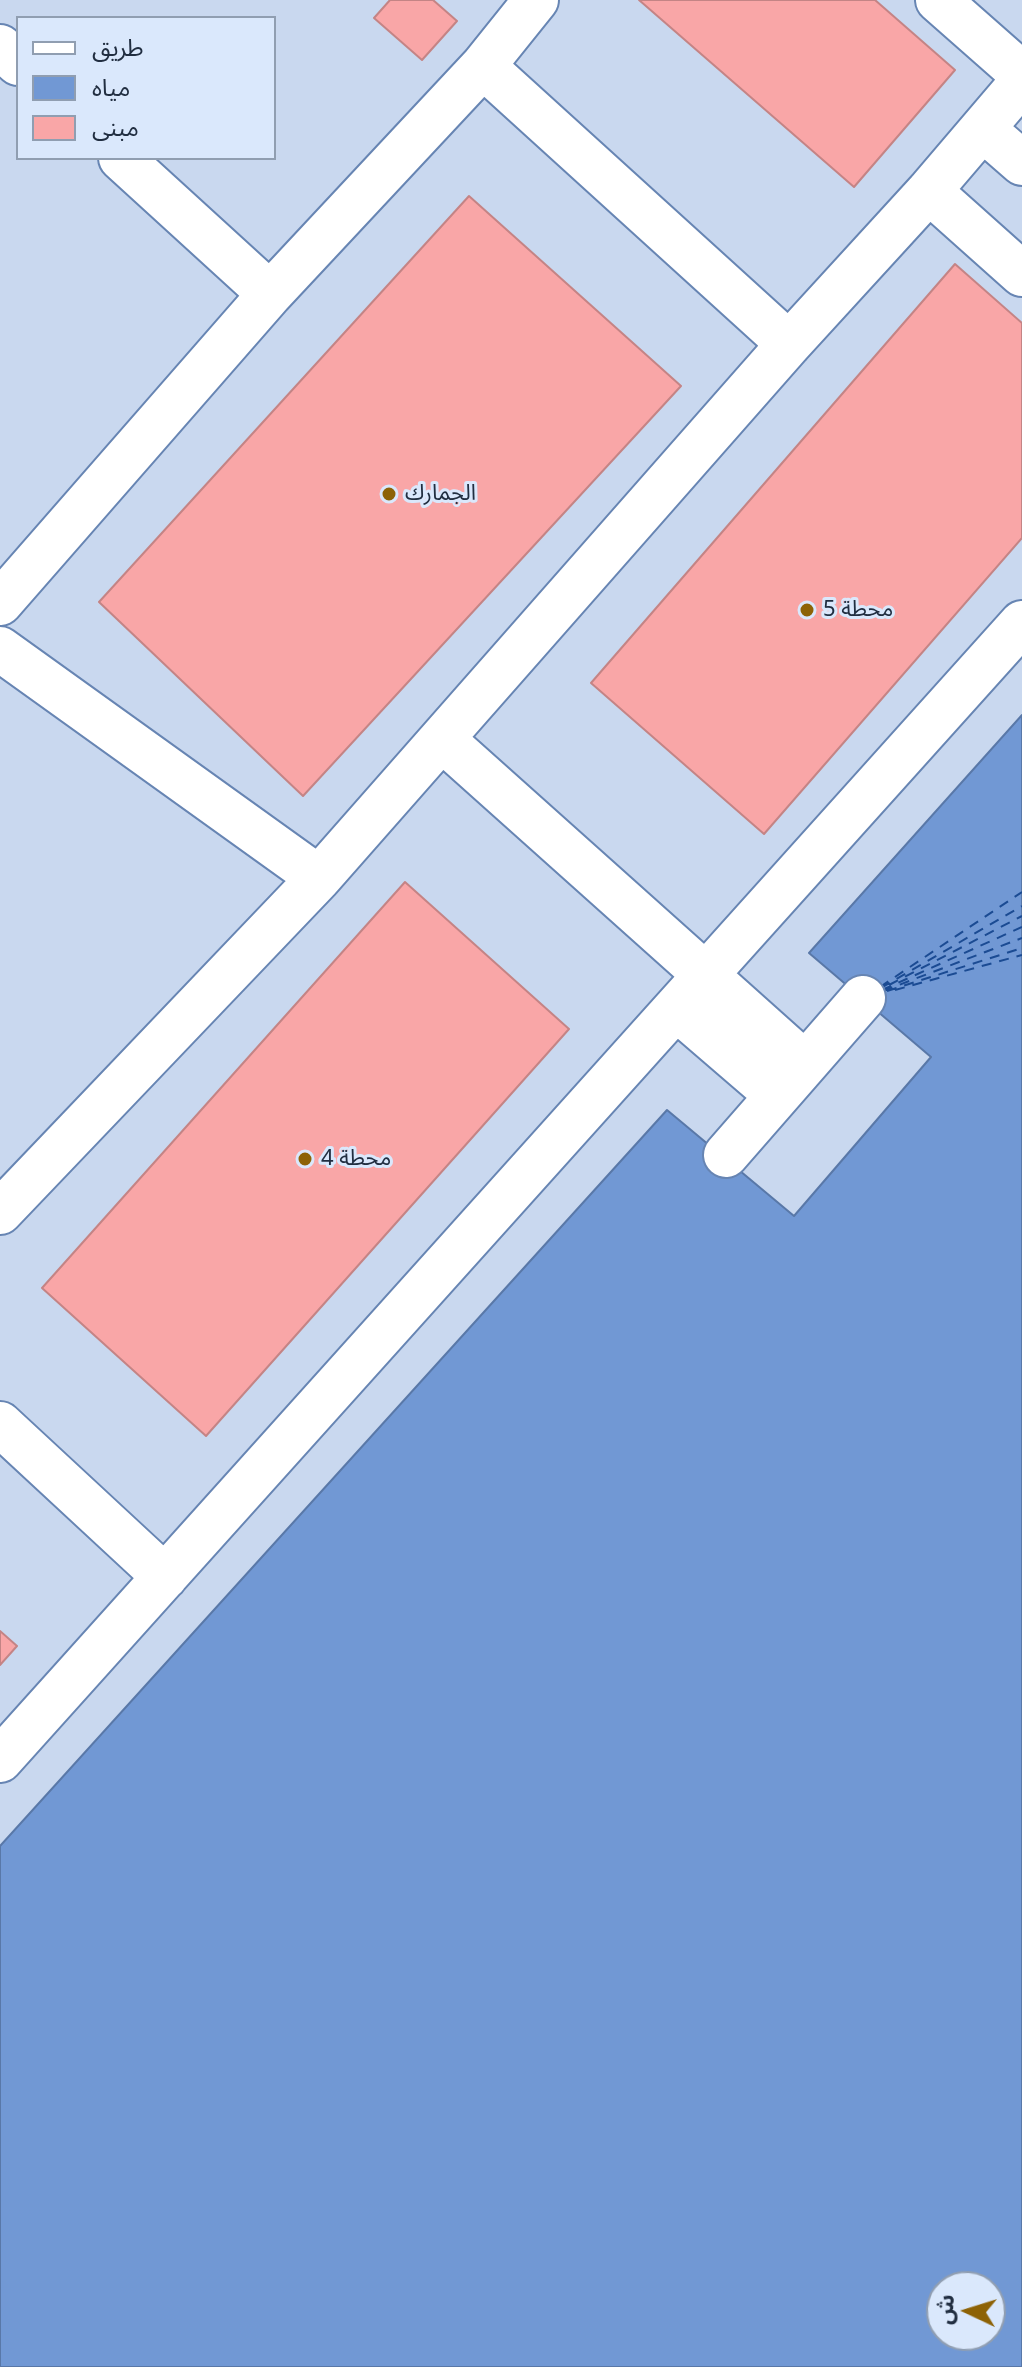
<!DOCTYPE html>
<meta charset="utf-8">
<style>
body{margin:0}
#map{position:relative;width:1022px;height:2367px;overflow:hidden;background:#dae8fc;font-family:"Noto Sans","Noto Sans Arabic",sans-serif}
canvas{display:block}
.legend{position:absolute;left:16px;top:16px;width:260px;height:144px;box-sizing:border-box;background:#dae8fc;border:2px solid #909eb1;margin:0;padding:10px 14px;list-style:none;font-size:24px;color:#212e41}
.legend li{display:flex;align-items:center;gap:16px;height:40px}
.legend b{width:40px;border:2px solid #909eb1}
.north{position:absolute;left:926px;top:2271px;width:80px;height:80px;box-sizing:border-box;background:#dae8fc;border:2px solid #909eb1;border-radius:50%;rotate:274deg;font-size:22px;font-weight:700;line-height:32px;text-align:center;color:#212e41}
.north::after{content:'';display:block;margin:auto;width:28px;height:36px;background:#8d6206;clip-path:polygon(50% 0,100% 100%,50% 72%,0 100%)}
</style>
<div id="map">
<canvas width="1022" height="2367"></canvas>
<ul class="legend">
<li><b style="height:10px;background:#fff"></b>طريق</li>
<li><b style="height:22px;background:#7198d4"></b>مياه</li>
<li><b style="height:22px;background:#f9a6a7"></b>مبنى</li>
</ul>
<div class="north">ش</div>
</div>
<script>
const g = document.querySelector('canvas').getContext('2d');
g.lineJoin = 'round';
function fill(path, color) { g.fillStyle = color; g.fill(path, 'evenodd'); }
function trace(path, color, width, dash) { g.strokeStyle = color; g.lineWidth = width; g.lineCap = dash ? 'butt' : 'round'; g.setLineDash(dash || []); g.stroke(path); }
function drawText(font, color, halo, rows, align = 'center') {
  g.font = font + ' "Noto Sans","Noto Sans Arabic",sans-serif'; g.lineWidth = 6; g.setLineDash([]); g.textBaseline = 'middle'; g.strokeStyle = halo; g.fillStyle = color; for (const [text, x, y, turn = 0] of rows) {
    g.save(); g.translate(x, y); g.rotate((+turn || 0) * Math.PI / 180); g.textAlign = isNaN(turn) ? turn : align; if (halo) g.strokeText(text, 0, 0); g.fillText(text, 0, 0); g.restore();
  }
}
const built = new Path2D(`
 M0,0H1022V715L809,953L932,1057L794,1216L667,1111L0,1846ZM18,18H274V158H18Z`);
const water = new Path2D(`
 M1022,715V2367H0V1846L667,1110L794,1216L931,1057L809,953ZM942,2287H990V2335H942Z`);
const ferry = new Path2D(`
 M889,985L1022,916
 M880,987L1022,892
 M881,988L1022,906
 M882,990L1022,927
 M895,990L1022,955
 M883,991L1022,938
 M887,991L1022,948`);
const building = new Path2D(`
 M390,0H433L457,21L422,60L374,18Z
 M639,0H875L955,70L854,187Z
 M469,196L681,386L303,796L99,602Z
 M955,264L1022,323V538L764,834L591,683Z
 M405,882L569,1029L206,1436L42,1288Z
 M0,1631L17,1646L0,1665Z`);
const minor = new Path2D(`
 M938,0L1022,74
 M0,47L18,63
 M483,66L789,344
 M983,129L1022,163
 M121,158L270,294
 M929,191L1022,274
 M0,603L270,294L483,66L536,0
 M0,649L319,878
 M443,740L804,1063
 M676,1008L777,1095
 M726,1155L863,998
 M0,1212L319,878L789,344L929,191L1022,82
 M0,1424L165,1577
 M0,1760L1022,623`);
const markers = [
 [389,494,8,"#8d6206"],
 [807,610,8,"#8d6206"],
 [305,1159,8,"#8d6206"]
];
const poiNames = [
 ["الجمارك",405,494],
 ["محطة 5",823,610],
 ["محطة 4",321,1159]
];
fill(built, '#c9d8ef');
fill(water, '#7198d4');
trace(water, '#5978a8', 2);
trace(ferry, '#1b4b93', 2, [10, 8]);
fill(building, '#f9a6a7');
trace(building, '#c48485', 2);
trace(minor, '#6785b3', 48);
trace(minor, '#fff', 44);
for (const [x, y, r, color] of markers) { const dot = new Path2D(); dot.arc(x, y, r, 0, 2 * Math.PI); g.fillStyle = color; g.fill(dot); trace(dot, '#dae8fc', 3); }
drawText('22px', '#212e41', '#dae8fc', poiNames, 'left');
</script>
